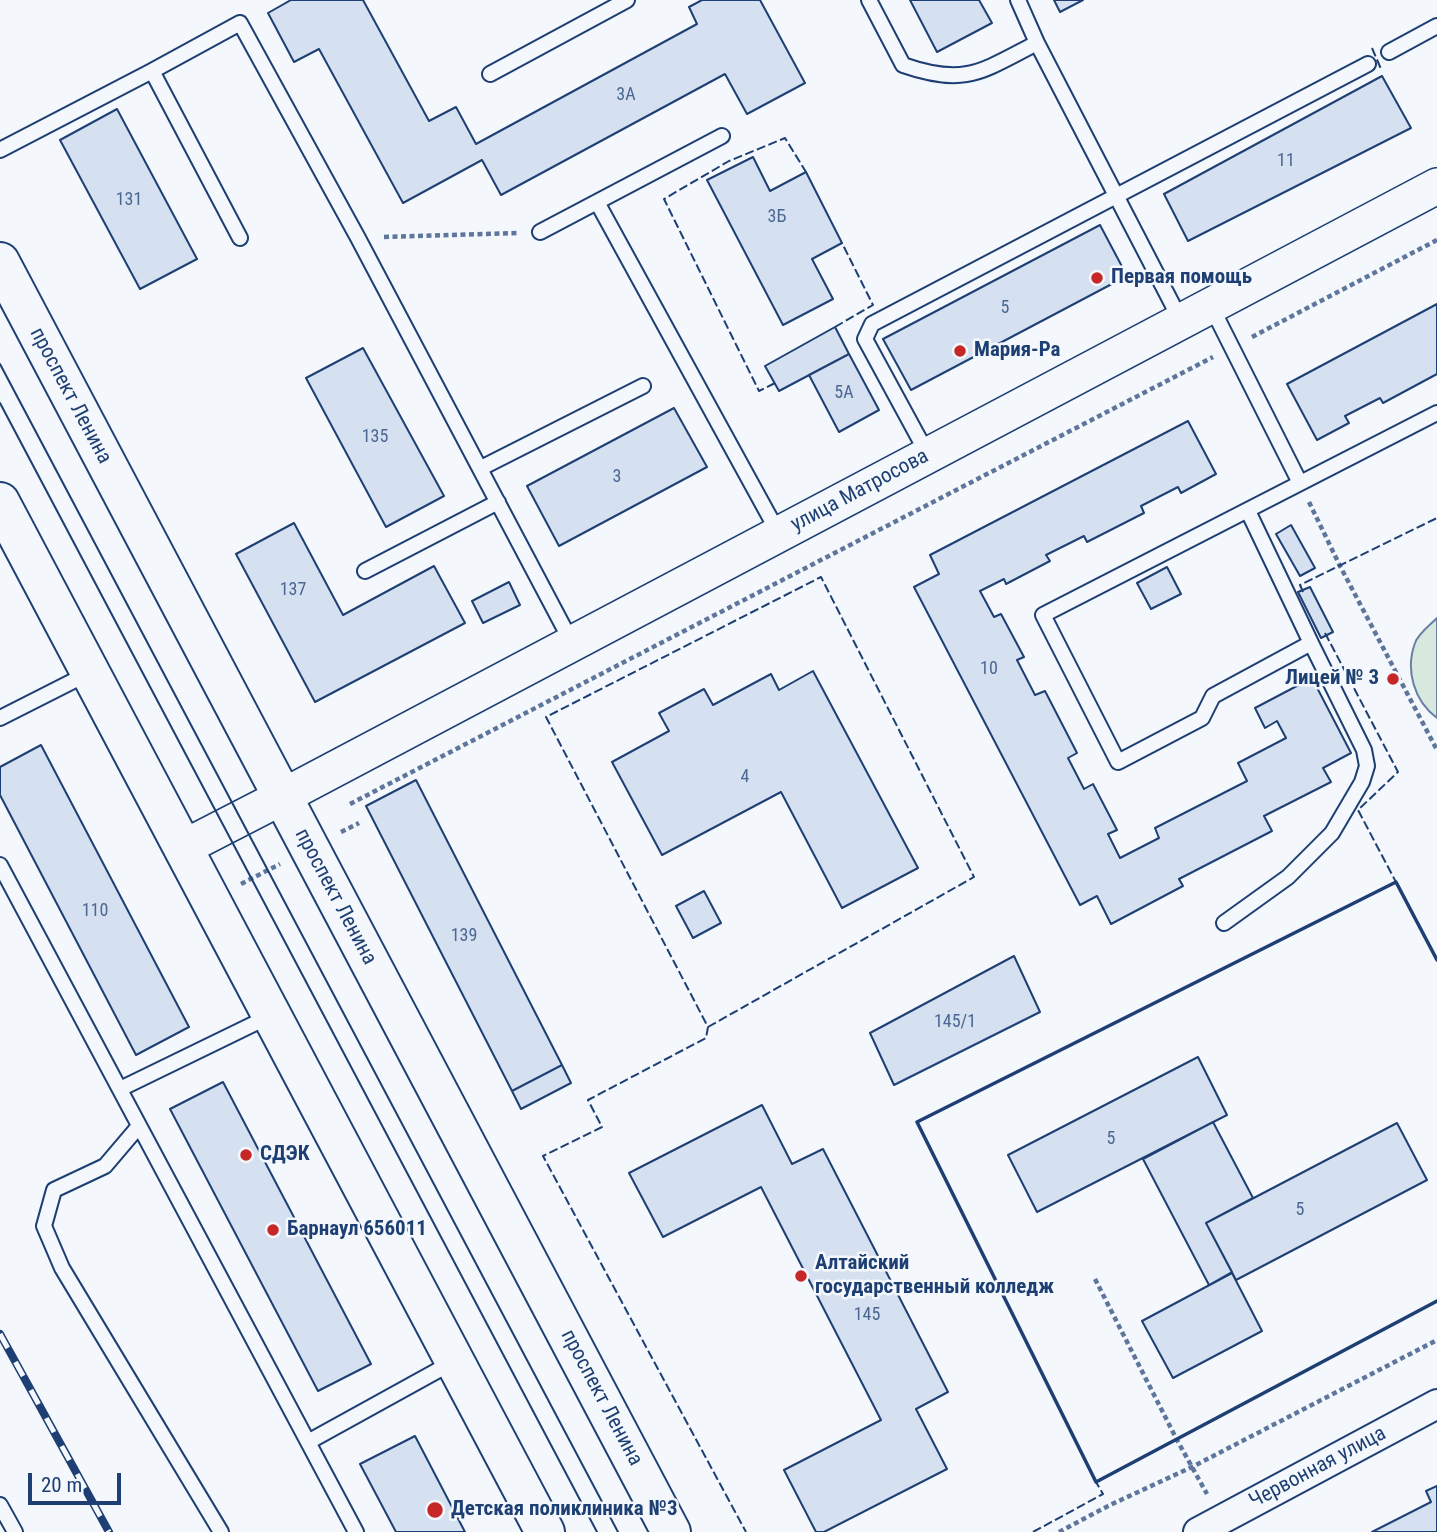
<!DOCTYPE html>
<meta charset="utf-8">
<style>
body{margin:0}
#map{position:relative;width:1437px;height:1532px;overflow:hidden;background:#f4f7fb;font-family:"Roboto Condensed",sans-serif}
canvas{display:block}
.scale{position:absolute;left:28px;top:1473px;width:93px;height:32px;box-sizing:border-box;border:4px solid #1d3f73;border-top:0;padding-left:9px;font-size:21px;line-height:24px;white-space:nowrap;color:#1d3f73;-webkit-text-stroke:5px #f4f7fb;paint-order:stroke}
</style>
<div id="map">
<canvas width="1437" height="1532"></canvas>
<div class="scale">20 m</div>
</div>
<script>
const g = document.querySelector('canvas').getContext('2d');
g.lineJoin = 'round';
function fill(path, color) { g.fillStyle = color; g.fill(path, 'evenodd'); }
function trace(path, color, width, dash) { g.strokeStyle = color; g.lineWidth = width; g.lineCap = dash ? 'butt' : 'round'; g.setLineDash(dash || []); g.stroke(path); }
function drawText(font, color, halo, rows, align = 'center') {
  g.font = font + ' "Roboto Condensed",sans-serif'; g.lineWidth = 5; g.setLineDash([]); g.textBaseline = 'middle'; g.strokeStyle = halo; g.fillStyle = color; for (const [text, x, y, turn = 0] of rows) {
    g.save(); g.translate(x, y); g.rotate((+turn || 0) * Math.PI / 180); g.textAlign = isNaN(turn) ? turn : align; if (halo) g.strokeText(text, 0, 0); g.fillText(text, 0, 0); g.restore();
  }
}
const green = new Path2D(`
 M1437,618V718C1414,701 1405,670 1415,643C1418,634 1430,625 1437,618Z`);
const building = new Path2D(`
 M291,0H363L429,121L456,107L476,144L697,24L689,7L702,0H760L805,83L747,114L725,74L501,195L482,160L403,203L319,49L294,62L268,13Z
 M910,0H979L992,23L937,52Z
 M1054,0H1083L1060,12Z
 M1382,76L1411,128L1188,241L1164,194Z
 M117,109L197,259L140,289L60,140Z
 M753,157L770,191L806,172L842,243L812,259L833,299L783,325L707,180Z
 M1100,225L1127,276L911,390L883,339Z
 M1437,304V374L1383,403L1380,398L1345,416L1349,423L1317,440L1287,384Z
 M835,327L849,354L779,391L765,366Z
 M363,348L444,496L386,527L306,378Z
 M849,354L879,410L839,432L809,375Z
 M674,408L707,467L559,546L527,486Z
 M1188,421L1216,474L1181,493L1178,487L1141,506L1144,513L1087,542L1084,536L1046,555L1050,561L1006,584L1004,579L980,591L994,617L1001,614L1024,657L1017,660L1035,695L1045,691L1077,753L1068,758L1084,789L1093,784L1117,830L1108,834L1120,858L1159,838L1155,828L1247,781L1238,763L1286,738L1277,721L1265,728L1255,708L1312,678L1351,753L1323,768L1331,782L1264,816L1272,831L1179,879L1183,886L1111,924L1097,896L1080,905L914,587L939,574L930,555Z
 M294,523L343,615L434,566L465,623L315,702L236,554Z
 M1291,525L1315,568L1300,576L1276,534Z
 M1167,567L1181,594L1151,609L1137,583Z
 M509,582L520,605L483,623L472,601Z
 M1310,587L1333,632L1321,638L1298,592Z
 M813,671L918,868L842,908L781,792L662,855L612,762L669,731L659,713L704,689L713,705L771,674L779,690Z
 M41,745L189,1027L136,1055L0,795V767Z
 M416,780L562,1065L512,1091L366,806Z
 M704,891L721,923L693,938L676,906Z
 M1014,956L1040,1012L894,1085L870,1033Z
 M1198,1057L1227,1115L1037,1212L1008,1155Z
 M562,1065L571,1083L521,1109L512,1091Z
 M223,1082L371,1364L318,1391L170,1109Z
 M762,1105L792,1164L823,1149L948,1392L916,1409L947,1469L824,1532H816L784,1470L881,1420L761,1187L663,1237L629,1173Z
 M1213,1122L1253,1198L1206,1223L1232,1272L1209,1285L1143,1159Z
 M1397,1123L1427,1180L1236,1280L1206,1223Z
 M1232,1273L1262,1331L1173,1378L1142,1321Z
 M415,1436L465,1532H396L360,1464Z
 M1437,1486V1532H1372L1431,1502L1426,1491Z`);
const path = new Path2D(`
 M384,237L518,233
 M1252,337L1437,240
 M1309,502L1340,566L1437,750
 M350,804L1213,357
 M341,832L359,823
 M241,884L280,864
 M1095,1279L1177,1440L1207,1494
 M1059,1532L1110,1505L1192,1467L1437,1340`);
const service = new Path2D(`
 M869,0L903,65C966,87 982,71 1037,43
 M1018,0L1037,43L1181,321
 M1389,52L1437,26
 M152,71L240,23L358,238L572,643
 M490,74L627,0
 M0,150L152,71L240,238
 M597,202L779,534
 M540,232L722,136
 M1211,306L1300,483
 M928,455L865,339L872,324L1368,64
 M481,468L643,386
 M1248,511L1311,643
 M365,571L498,502
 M0,718L89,673
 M0,865L356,1532
 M1224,923L1288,877L1332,833L1362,782L1367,766L1364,750L1311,643L1213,696L1202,718L1118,762L1043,615L1437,413
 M120,1089L270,1016
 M139,1126L105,1166L54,1190L44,1226L62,1268L221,1532
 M308,1442L453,1362
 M0,1505L15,1532`);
const minor = new Path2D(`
 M1198,1532L1437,1404`);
const tertiary = new Path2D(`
 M183,848L282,797L1437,186`);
const primary = new Path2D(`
 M0,262L671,1532
 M0,502L545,1532`);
const tram = new Path2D(`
 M0,364L618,1532
 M0,403L597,1532`);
const rail = new Path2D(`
 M0,1334L109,1532`);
const fence = new Path2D(`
 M1372,48L1381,69
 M835,327L873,305L842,243
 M775,383L759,391L664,199L729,161L785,138L806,172
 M1303,592L1300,585L1437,518
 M1325,633L1398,772L1358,810L1437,960
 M708,1027L974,877L821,577L546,717L708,1027L706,1038L588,1100L602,1127L543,1156L746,1532
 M1033,1532L1103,1494L1096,1482`);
const wall = new Path2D(`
 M1437,960L1396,882L917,1122L1096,1482L1437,1301`);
const markers = [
 [1097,278,7,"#c62828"],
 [960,351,7,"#c62828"],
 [1393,679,7,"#c62828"],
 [246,1155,7,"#c62828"],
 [273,1230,7,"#c62828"],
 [801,1276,7,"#c62828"],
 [435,1510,9,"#c62828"]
];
const numberNames = [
 ["3А",626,95],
 ["11",1286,161],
 ["131",129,200],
 ["3Б",777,217],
 ["5",1005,308],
 ["5А",844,393],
 ["135",375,437],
 ["3",617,477],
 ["137",293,590],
 ["10",989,669],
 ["4",745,777],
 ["110",95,911],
 ["139",464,936],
 ["145/1",955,1022],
 ["5",1111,1139],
 ["5",1300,1210],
 ["145",867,1315]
];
const poiNames = [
 ["Первая помощь",1111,278],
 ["Мария-Ра",974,351],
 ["Лицей № 3",1379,679,"right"],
 ["СДЭК",260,1155],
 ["Барнаул 656011",287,1230],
 ["Алтайский",815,1264],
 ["государственный колледж",815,1288],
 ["Детская поликлиника №3",451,1510]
];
const streetNames = [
 ["проспект Ленина",70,396,62],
 ["улица Матросова",860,491,-28],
 ["проспект Ленина",335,897,62],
 ["проспект Ленина",601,1398,62],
 ["Червонная улица",1318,1468,-28]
];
fill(green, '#d7e8df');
trace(green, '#687fa3', 2);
fill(building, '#d5e0f0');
trace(building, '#1d3f73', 2);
trace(service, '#1d3f73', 18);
trace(minor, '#1d3f73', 32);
trace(tertiary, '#1d3f73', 38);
trace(primary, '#1d3f73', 42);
trace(path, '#5e769c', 4.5, [5, 3.5]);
trace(service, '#f4f7fb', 14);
trace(minor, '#f4f7fb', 28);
trace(tertiary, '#f4f7fb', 35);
trace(primary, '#f4f7fb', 38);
trace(tram, '#1d3f73', 2);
trace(rail, '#1d3f73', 8);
trace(rail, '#f4f7fb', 5, [16]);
trace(fence, '#1d3f73', 2, [9, 3.5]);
trace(wall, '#1d3f73', 3.5);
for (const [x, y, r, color] of markers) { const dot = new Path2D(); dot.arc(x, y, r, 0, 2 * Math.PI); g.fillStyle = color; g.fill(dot); trace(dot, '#f4f7fb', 2.5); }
drawText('18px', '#4b6792', null, numberNames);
drawText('bold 21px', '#1d3f73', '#f4f7fb', poiNames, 'left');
drawText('21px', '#1d3f73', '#f4f7fb', streetNames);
</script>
